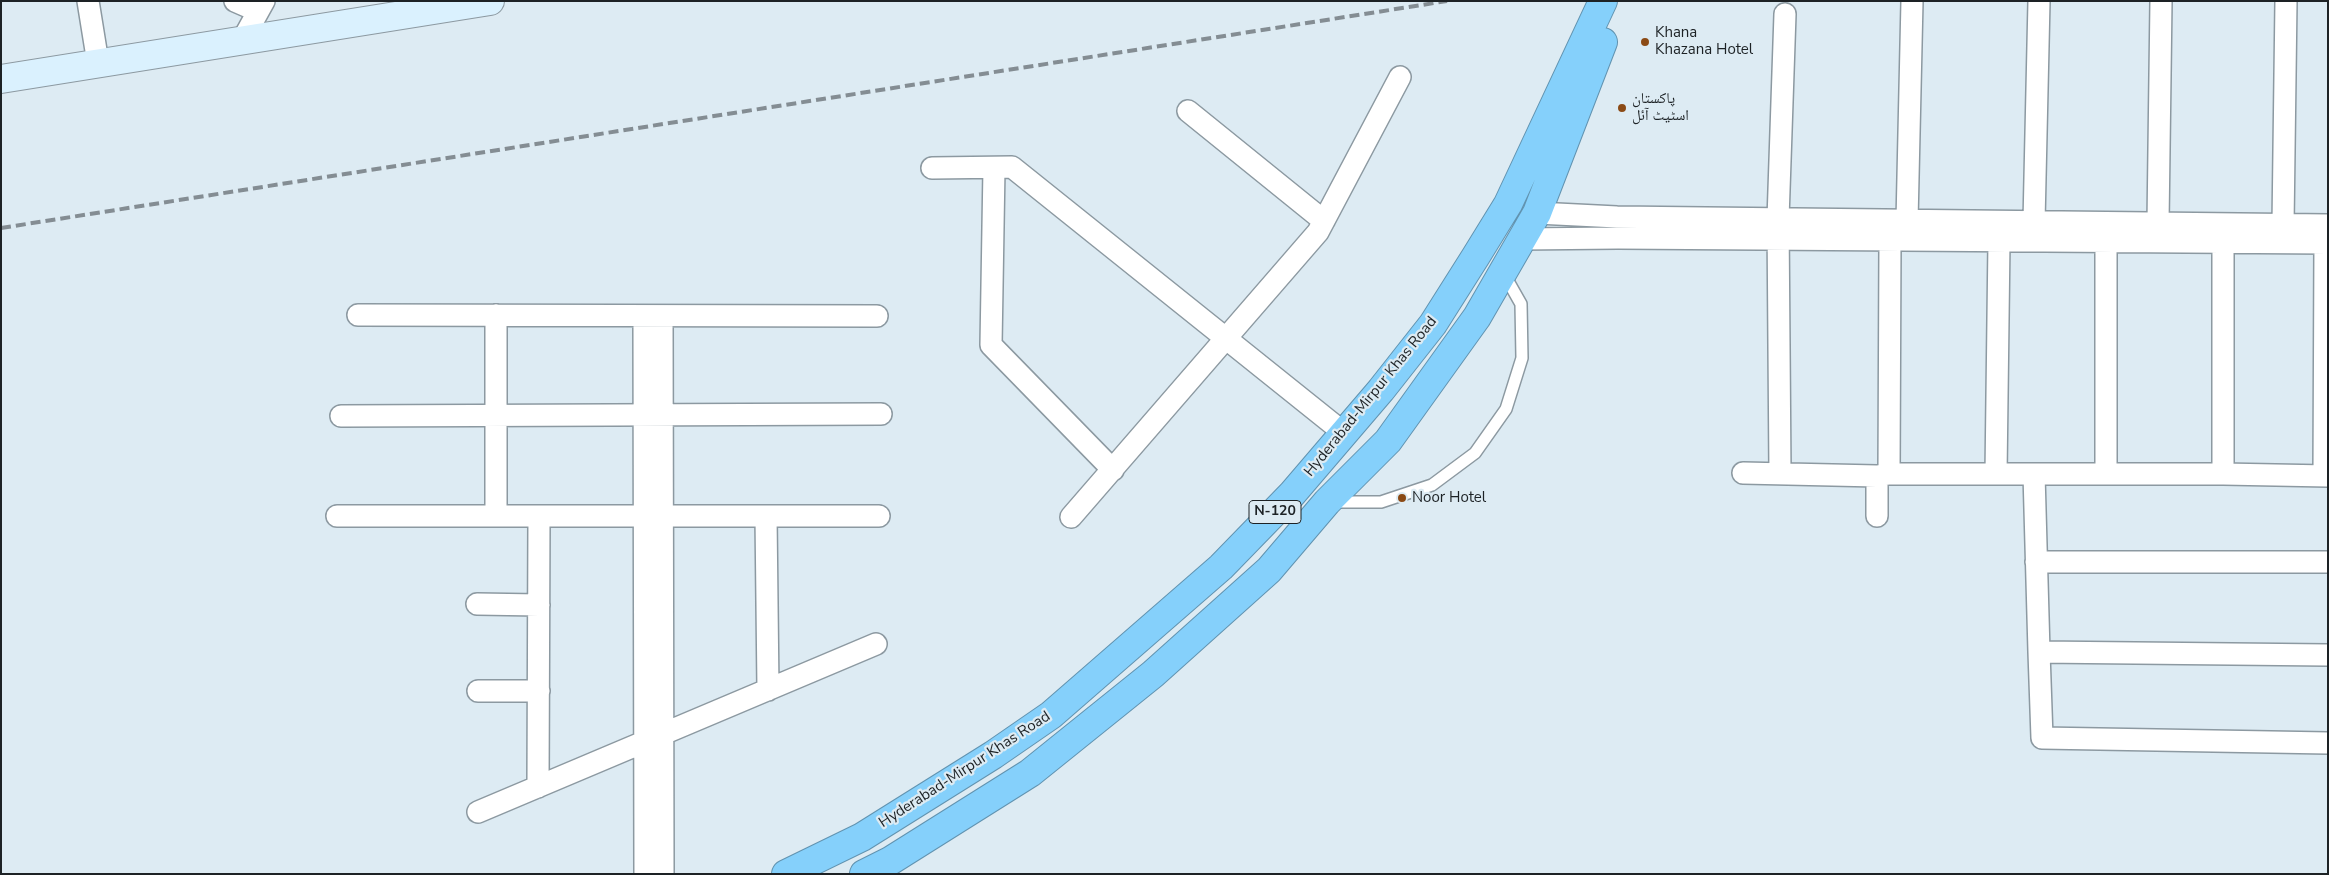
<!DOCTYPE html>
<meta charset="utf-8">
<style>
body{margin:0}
#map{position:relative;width:2329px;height:875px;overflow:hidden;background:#ddebf3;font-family:"Nunito Sans",sans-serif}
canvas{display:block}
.frame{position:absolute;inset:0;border:2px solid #1d2225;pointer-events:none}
</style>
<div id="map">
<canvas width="2329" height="875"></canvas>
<div class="frame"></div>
</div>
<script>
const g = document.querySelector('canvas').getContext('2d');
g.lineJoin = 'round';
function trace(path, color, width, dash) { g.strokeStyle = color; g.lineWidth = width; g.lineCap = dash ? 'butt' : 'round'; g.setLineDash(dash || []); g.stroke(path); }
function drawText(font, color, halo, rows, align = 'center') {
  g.font = font + ' "Nunito Sans","Noto Naskh Arabic",sans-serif'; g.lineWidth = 4.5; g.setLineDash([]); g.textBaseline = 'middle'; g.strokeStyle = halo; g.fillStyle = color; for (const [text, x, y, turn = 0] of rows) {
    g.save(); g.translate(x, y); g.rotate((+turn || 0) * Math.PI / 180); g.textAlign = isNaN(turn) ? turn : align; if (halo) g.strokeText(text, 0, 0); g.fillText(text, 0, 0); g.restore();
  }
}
const lane = new Path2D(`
 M1332,502H1381L1432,485L1475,453L1506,409L1522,358L1521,304L1504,274`);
const street = new Path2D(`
 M88,1L98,63
 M235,1L258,11
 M243,39L264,1
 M1188,111L1324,221
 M932,168L1012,167L1344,433
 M994,168L991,345L1113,470
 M1537,213L1617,217L2328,225
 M2034,222L2039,1
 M2158,223L2161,1
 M2283,225L2286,1
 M2223,229V474
 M1521,239L1618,238L2328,243
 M2106,242V474
 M358,315L877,316
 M496,315V516
 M644,316L645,874
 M662,316L663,874
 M341,416L881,414
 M1743,473L1877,476
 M1780,474L1778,219L1785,14
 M1889,474H2223L2328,476
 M1996,474L1999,241
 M2034,474L2039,652
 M2324,476L2325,243
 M337,516H879
 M766,516L768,690
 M1877,516V476L1889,474L1890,240L1907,221L1912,1
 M1071,517L1318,232L1400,77
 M2036,562H2328
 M477,604L539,605
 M2328,655L2039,652L2042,738L2328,743
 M478,691H539
 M538,787L539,516
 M478,812L876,644`);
const secondary = new Path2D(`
 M1,79L490,1`);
const highway = new Path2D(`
 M786,874L862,837L993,755L1051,715L1221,567L1292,494L1381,390L1433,324L1476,256L1508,204L1603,1
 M864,874L890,861L1030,773L1153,674L1269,570L1327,502L1388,441L1477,317L1537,213L1603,42`);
const rail = new Path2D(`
 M1,228L1447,1`);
const markers = [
 [1645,42,5,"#8b4a15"],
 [1622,108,5,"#8b4a15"],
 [1402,498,5,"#8b4a15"]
];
const shields = [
 [1275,512,52]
];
const shieldNames = [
 ["N-120",1275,512]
];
const poiNames = [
 ["Khana",1655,33],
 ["Khazana Hotel",1655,50],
 ["پاکستان",1632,99],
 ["اسٹیٹ آئل",1632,116],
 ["Noor Hotel",1412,498]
];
const streetNames = [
 ["Hyderabad-Mirpur Khas Road",1371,397,-51],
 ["Hyderabad-Mirpur Khas Road",965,770,-33]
];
trace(lane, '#8c99a1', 14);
trace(street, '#8c99a1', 24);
trace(secondary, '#8c99a1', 30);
trace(highway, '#6193b0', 30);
trace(lane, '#fff', 11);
trace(street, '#fff', 21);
trace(secondary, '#daf1fe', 28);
trace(highway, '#85d0fb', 28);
trace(rail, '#848d93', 4, [10, 5]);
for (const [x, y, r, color] of markers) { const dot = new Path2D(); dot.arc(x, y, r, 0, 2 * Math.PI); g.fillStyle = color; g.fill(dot); trace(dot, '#ddebf3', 2); }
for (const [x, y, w] of shields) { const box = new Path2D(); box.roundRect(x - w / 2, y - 11.5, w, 23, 4); g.fillStyle = '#ddebf3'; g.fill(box); trace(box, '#1d2225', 1); }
drawText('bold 14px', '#1d2225', null, shieldNames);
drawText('15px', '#1d2225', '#ddebf3', poiNames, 'left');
drawText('15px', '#1d2225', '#ddebf3', streetNames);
</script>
